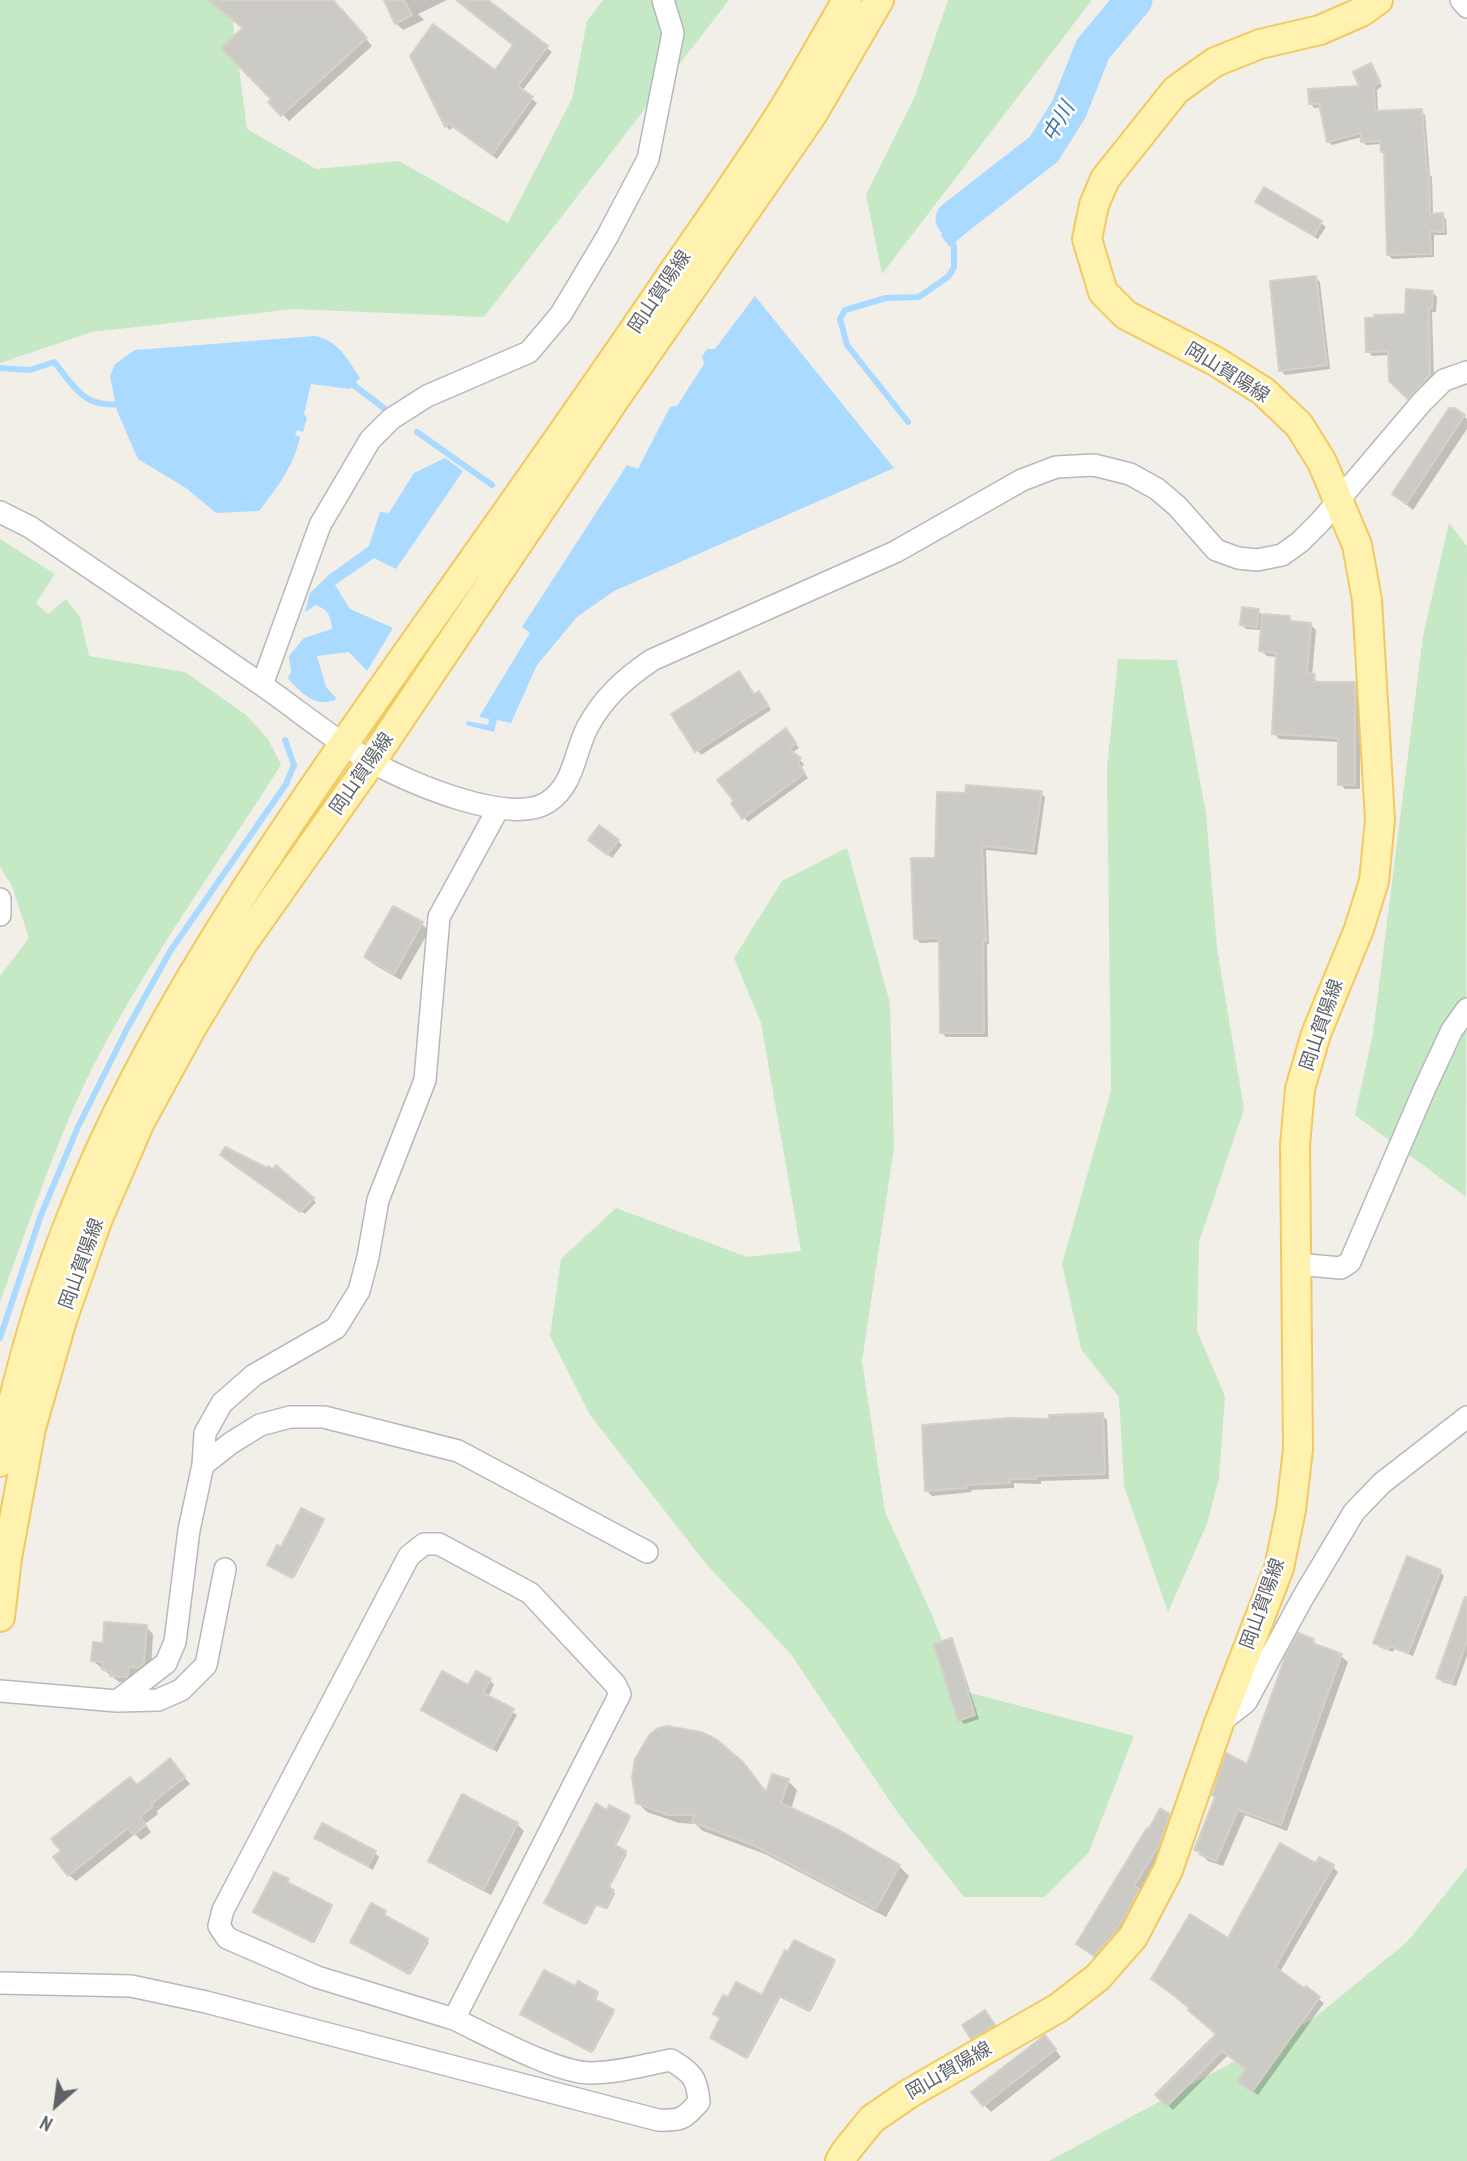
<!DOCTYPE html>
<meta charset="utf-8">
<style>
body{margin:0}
#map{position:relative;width:1467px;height:2161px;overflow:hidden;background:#f1efe8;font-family:"PT Sans Narrow",sans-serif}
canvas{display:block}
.north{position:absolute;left:21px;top:2070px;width:70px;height:70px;-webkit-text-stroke:5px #fff;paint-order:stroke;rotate:208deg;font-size:19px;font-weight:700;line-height:28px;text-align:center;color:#5f6368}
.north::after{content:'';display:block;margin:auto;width:24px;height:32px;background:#5f6368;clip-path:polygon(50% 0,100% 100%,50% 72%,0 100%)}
</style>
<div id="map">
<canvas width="1467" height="2161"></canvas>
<div class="north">N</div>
</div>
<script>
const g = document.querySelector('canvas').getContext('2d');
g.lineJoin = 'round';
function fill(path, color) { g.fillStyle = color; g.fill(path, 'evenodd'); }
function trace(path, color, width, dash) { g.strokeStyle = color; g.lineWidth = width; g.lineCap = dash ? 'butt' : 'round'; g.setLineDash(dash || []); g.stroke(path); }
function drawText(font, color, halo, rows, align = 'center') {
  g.font = font + ' "PT Sans Narrow","Noto Sans JP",sans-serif'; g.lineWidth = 5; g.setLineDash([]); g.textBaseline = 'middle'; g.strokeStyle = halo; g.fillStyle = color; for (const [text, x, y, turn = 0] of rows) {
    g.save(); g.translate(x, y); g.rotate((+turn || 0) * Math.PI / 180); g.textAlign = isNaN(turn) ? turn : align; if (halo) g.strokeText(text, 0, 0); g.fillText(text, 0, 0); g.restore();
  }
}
const green = new Path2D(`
 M0,0H230L247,129L316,169L399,161L508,223L572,99L587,21L603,0H729L484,317L294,309L92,332L0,363Z
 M948,0H1092L882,274L866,195L915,96Z
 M1449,523L1467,546L1466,1197L1355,1115L1373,1033L1423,636Z
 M0,539L55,574L36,603L48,614L66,599L80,617L89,656L185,672L246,715L268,739L281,765C223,856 160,944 108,1038C62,1121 33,1213 0,1302V976L29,938L12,886L0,867Z
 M1118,659L1177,660L1206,813L1217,948L1244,1109L1199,1242L1197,1331L1225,1396L1219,1478L1207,1524L1168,1612L1124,1486L1119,1397L1081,1349L1062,1264L1111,1091L1107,768Z
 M847,848L890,1003L894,1147L862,1361L885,1512L932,1615L963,1691L1134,1736L1089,1852L1045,1897H964L898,1813L790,1653L707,1565L590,1415L550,1336L561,1259L616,1208L747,1257L801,1251L761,1023L734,958L782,881Z
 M1467,1867V2161H1049L1313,2019L1407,1942Z`);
const water = new Path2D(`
 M950,202L970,229L950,247L941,236Z
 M755,296L894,468L614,591L577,617L537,665L511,723L497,720L494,732L466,725L467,721L488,725L489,719L479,717L530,633L522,627L627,465L638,469L670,407L677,406L704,364L702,357L707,349H715Z
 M315,336C339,341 347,359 360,378L350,389L311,384L304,414L307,418L303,432L297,430L295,435L300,437C294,466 277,488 259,511L216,513L186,488L138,459L117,411L110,376L115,364L135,350Z
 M445,458L463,471L396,569L374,558L335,585L350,609L393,628L367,671L349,652L317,656L326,687L337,699C317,709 300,693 288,678L291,672L289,656L304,638L332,629C331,616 328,610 316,605L305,612L310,593L330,574L369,546L380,512L389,513L414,473Z`);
const shadow = new Path2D(`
 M212,0H332L372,46L289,121L271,102L274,100L245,29Z
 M385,0H447L418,14L424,20L403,30L396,23Z
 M458,0H486L552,52L522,91L537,103L497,159L453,127L450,130L446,126L412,56L496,72L515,46Z
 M1371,65L1382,86L1377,90L1378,113L1421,111L1425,115L1430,175L1432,177L1433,215H1442L1446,219L1447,235H1434V257L1392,259L1389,255L1386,154L1382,144L1366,145L1362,141V137L1332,145L1328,141L1322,107L1314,108L1311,104L1362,88Z
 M1265,190L1321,223L1326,227L1318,239L1262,206L1258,202Z
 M1315,277L1320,282L1330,369L1285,375L1281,371Z
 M1433,293L1437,297L1436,312H1432L1434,380L1413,402L1391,380L1390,355L1372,356L1368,351Z
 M1464,416L1467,419V429L1413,510L1394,494Z
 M1258,611L1263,616L1289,618L1294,623L1310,624L1316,630L1312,676L1319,683L1354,684L1360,689V789H1345L1340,784V742L1279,739L1274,733L1278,657L1267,656L1261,651L1263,630L1246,629L1242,625Z
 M743,678L755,695L763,697L771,710L701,755L673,715Z
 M790,735L799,748L792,753L804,764L801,768L808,778L748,822L744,817Z
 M1041,793L1045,797L1037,855L986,850L989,944H987L988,1037H946L942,1033L941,942L920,943L916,938L937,859Z
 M618,841L622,845L612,858L594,844Z
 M394,908L422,924L429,931L401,980L373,964L367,957Z
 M226,1158L273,1172L276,1167L316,1202L305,1214Z
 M1102,1415L1107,1420L1109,1479L1041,1481V1484L1014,1483V1488L971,1490L972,1492L932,1496L927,1491L1051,1420Z
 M322,1521L324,1522L294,1578L270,1566Z
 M1440,1572L1444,1576L1413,1656L1394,1649L1393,1652L1379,1647L1375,1642Z
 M1467,1595V1656L1456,1686L1442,1682L1438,1677Z
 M146,1627L153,1634L151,1670L146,1674L135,1673L134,1683L119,1682L93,1661L104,1645Z
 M951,1640L955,1645L979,1719L964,1724L960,1720Z
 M1313,1640L1319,1648L1341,1656L1348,1662L1287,1831L1245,1815L1223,1866L1208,1861L1196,1849L1248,1766Z
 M490,1680L494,1685L488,1697L517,1715L497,1752L423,1710L468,1687Z
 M742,1763L768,1793L788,1781L797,1790L791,1810L899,1866L909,1876L886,1917L765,1854L703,1831L695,1824L679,1823L647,1812L637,1802Z
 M176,1767L190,1784L157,1811L158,1814L145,1824L151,1832L141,1840L135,1834L76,1881L69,1875L137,1786Z
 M608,1812L630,1819L615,1847L627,1854L609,1889L615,1893L607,1909L597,1904L587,1924L548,1904Z
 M1169,1815L1175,1822L1165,1852L1140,1892L1145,1897L1101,1961L1078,1944Z
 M517,1824L524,1831L491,1895L437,1867L430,1860Z
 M316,1838L375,1853L379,1857L373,1870Z
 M1316,1866L1333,1867L1338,1872L1280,1972L1324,2003L1258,2095L1245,2086L1248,2069L1228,2055L1173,2110L1158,2095L1218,2034L1228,1940Z
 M288,1881V1885L332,1908L314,1943L257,1913Z
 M372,1905L385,1913V1917L429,1942L411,1974L354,1943Z
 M789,1954L835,1963L811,2011L781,1996L748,2058L714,2040L762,1997Z
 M576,1989L597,1993L598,1995L595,2002L614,2013L593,2052L524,2015Z
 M989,2016L998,2030L976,2042L972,2038Z
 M1051,2044L1061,2057L991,2112L984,2105Z`);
const stream = new Path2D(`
 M0,368L30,370L54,362C77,389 83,408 122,404
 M347,380L385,409
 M908,422L847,345L840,319L845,310L886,298L919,297L949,276L954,267V247L951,237
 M417,432L492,485
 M0,1338L41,1215L77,1129L128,1027L171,950L286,784L294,765L285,740`);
const river = new Path2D(`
 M954,219L1044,149L1069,109L1093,49L1134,0`);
const building = new Path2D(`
 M208,0H333L367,38L281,116L268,102L271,99L221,48L243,28Z
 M384,0H404L412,15L395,24Z
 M456,0H488L548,46L518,86L533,97L492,155L448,123L445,127L410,56L433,24L495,70L513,45Z
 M1371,63L1380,82L1374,86L1375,111L1422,109L1427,171H1429L1430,214L1443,213L1444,232L1430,231L1431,254L1387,255L1384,152H1381L1380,141L1361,142V133L1327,142L1319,104H1309L1308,89L1359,86L1353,72Z
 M1264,187L1322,221L1314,236L1255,202Z
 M1316,276L1327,365L1279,371L1270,281Z
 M1406,289L1433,291L1432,309L1429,308L1430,375L1408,399L1389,381L1388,351L1366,352L1365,318H1374V315L1405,314Z
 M1449,408H1455L1465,415L1406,504L1392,494Z
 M1242,607L1259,609L1257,627L1240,625Z
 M1262,614L1290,616V621L1311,623L1307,673L1315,674L1314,682H1355V785H1338V738L1272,734L1276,653L1259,651Z
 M739,671L754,694L759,691L768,705L695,752L671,714Z
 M786,728L796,743L789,749L801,758L798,763L805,773L742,819L731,803L734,801L717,780Z
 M966,785L1042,791L1033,851L982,846L986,941H983L984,1033H940L939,938L914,939L911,858H935L937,792L965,793Z
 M599,825L619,840L607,855L588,840Z
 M393,906L423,922L394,974L364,957Z
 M225,1147L267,1168L268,1166L273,1169L276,1165L314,1198L300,1212L220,1155Z
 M1103,1413L1105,1474L1036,1476V1479H1010V1483L967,1485V1488L925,1491L922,1425L1010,1418L1049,1419V1415Z
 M301,1508L324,1519L292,1578L267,1565L277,1545L281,1547Z
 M1407,1556L1441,1570L1408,1653L1390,1646L1389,1649L1373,1643Z
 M1465,1597H1467V1641L1452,1683L1436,1678Z
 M104,1622L147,1625L144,1663L138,1668L129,1667L127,1677L110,1676L111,1671L102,1670L103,1662L91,1661L93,1642L103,1643Z
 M1298,1633L1314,1639L1312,1643L1342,1654L1281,1825L1238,1810L1216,1861L1199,1854L1200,1852L1194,1850L1215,1797L1212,1795L1226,1753L1247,1764L1285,1657Z
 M952,1638L975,1715L958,1721L934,1644Z
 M442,1671L468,1685L476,1671L491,1679L483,1693L514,1709L492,1749L421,1710Z
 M667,1726L701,1732L716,1739L743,1762L766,1792L772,1774L789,1779L781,1803L839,1830L900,1865L876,1909L753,1845L692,1822L694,1815H668L636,1803L632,1778L635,1759L650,1734L658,1728Z
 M170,1758L185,1777L151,1804L153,1806L140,1817L146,1825L134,1835L128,1828L68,1876L53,1857L61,1851L51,1839L130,1777L137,1785Z
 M462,1794L518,1823L484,1889L428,1861Z
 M596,1803L607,1810L609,1805L630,1816L614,1844L626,1851L609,1887L614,1890L605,1908L595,1904L585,1924L544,1903Z
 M1160,1808L1170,1814L1159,1845L1134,1886L1139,1889L1131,1906L1112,1936L1094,1956L1076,1944L1147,1828L1149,1829Z
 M322,1823L376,1851L368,1866L314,1838Z
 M1280,1843L1316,1863L1319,1857L1334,1865L1275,1967L1304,1988L1306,1986L1320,1997L1252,2092L1237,2081L1246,2069L1222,2051L1167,2106L1155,2095L1216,2034L1188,2010L1189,2008L1172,1994L1151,1979L1190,1914L1228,1938Z
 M274,1872L289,1879L287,1882L332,1905L312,1942L253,1912Z
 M371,1903L386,1911L384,1915L428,1939L409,1974L350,1942Z
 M794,1940L835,1960L809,2011L779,1996L746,2058L710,2038L720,2018L713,2014L723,1995L728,1997L736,1982L762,1995L785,1950L788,1952Z
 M544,1970L575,1986L578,1981L598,1992L594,1999L614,2010L591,2052L520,2014Z
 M985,2010L995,2025L971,2039L962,2025Z
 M1045,2035L1056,2049L983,2106L971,2092Z`);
const minor = new Path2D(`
 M1461,0L1467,7
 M0,512L30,527C106,579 183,630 259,683C297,709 332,739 372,762C407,782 511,827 548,802C574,785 574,754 587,728C603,698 624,679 652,660L895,552L1022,480L1056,467L1094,465L1130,474L1157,489L1177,506L1216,550L1238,558L1257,560L1282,555L1300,542L1320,522L1422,402L1444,380L1467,372
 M262,685L320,525L370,440L391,419L427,396L529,352L561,314L607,237L648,159L673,33L663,0
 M0,899V915
 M1296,1264L1341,1268L1350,1262L1424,1090L1452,1030L1467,1009
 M203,1465L231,1443L260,1425L290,1417H324L458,1451L647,1552
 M424,1544H439L530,1593L615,1684L620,1694L454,2019L317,1977L227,1938L219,1926L223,1910L409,1556Z
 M0,1691L117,1701L166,1663L175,1642L189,1530L203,1465L205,1433L222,1403L254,1375L336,1328L359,1291L368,1257L378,1200L425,1080L439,917L498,809
 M117,1701L158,1700L181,1690L206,1665L225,1569
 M1219,1723L1246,1702L1302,1599L1354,1512L1382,1483L1467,1417
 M0,1983L131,1986L206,2002L658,2120C681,2121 684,2119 699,2102C697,2077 692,2073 671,2060C644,2065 618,2073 590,2073C554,2072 488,2035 454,2019`);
const major = new Path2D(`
 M0,1462C16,1381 41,1293 72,1216C153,1011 287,825 413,645C500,522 588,399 672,274C708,222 744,171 778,118C802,80 824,40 847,0
 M0,1617L7,1558L31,1428L62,1320L97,1221L140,1122L192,1027L243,943L371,762L617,396L812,115L879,0
 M840,2161L846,2151L872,2119L910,2093L1058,2008L1098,1977L1133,1937L1168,1870L1219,1723L1279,1568L1291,1510L1298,1449L1295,1145L1300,1089L1316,1034L1359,929L1374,881L1380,820L1367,600L1357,545L1322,462L1299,425L1263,391L1215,361L1126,315L1103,292L1087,239L1094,205L1105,179L1176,90L1215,62L1260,44L1320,30L1361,12L1378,0`);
const streetNames = [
 ["岡山賀陽線",660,292,-56],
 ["岡山賀陽線",1227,373,32],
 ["岡山賀陽線",362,774,-55],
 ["岡山賀陽線",1322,1025,-71],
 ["岡山賀陽線",82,1264,-70],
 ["岡山賀陽線",1263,1604,-70],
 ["岡山賀陽線",949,2071,-30]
];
const waterNames = [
 ["中川",1059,122,-60]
];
fill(green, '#c5e8c5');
fill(water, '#aadaff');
fill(shadow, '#0003');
trace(stream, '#aadaff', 6);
trace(river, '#aadaff', 37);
fill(building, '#cccac5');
trace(building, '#d6d1c6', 2);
trace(minor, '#b5b8bc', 24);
trace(major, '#f2c960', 32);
trace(minor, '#fff', 21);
trace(major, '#fff2af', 28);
drawText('19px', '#5f6368', '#fff', streetNames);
drawText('italic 21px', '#4174aa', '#fff', waterNames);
</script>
